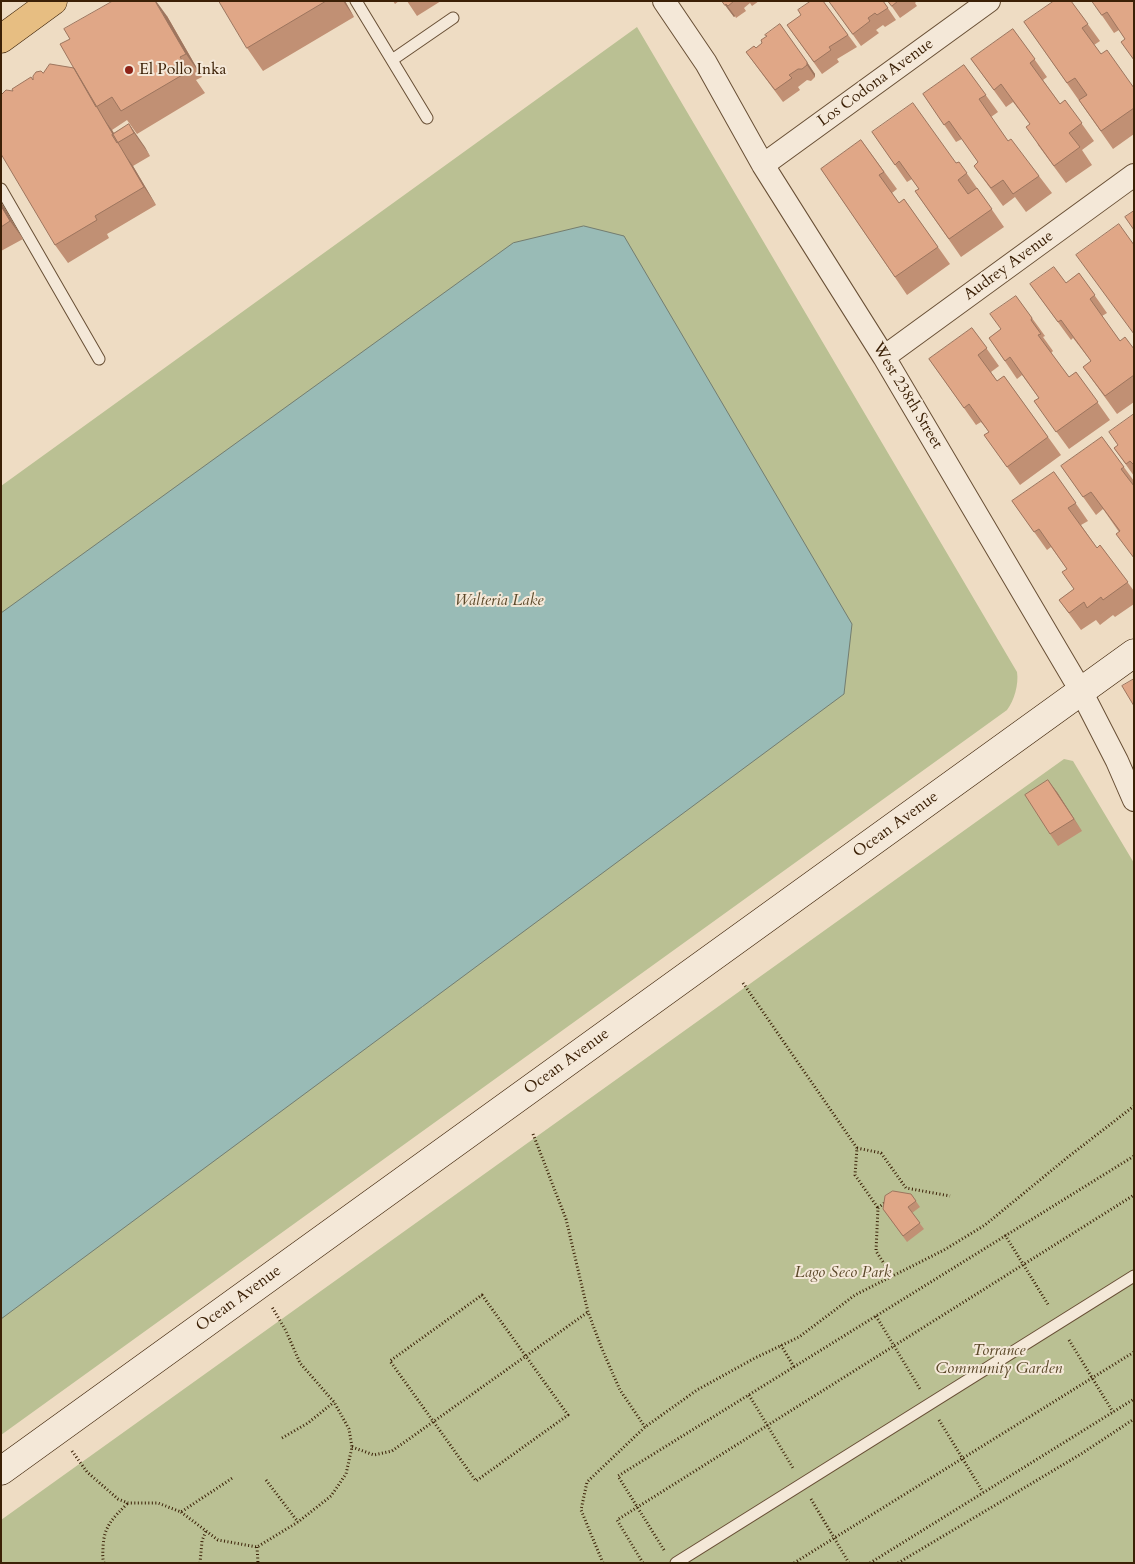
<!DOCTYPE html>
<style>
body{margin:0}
#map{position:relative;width:1135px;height:1564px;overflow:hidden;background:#eedcc3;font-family:Cardo,serif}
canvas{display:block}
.frame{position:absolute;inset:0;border:2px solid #3b2006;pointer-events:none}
</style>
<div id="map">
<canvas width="1135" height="1564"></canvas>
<div class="frame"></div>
</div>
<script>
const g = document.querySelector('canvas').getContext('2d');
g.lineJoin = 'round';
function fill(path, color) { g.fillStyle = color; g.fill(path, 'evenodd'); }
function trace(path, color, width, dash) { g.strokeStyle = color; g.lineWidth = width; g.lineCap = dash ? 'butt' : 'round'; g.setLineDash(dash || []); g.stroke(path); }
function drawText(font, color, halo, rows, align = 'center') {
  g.font = font + ' Cardo,serif'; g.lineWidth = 4; g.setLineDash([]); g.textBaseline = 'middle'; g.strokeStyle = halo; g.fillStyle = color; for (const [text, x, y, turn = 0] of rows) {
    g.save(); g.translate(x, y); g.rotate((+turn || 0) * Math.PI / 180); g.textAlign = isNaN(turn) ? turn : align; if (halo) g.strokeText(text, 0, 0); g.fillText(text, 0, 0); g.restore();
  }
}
const green = new Path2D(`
 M637,27L1017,672C1019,684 1014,701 1007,710L1,1435V486Z
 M1064,759L1073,761L1134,863V1563H1V1520Z`);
const water = new Path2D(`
 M584,226L624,236L852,624L844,694L1,1319V613L513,243Z`);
const path = new Path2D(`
 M743,983L857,1148L855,1175L878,1208
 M533,1134L566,1219L588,1312L602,1349L620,1390L645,1427
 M857,1148L881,1153L906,1188L950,1196
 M887,1201L878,1208L876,1251L892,1276
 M1005,1235L1049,1306
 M482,1295L568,1415L476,1481L390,1361Z
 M876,1316L920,1389
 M1069,1340L1113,1412
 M781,1345L794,1367
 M749,1395L793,1468
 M939,1420L983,1492
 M282,1438L308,1423L334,1402
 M352,1447L374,1455L392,1451L588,1312
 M72,1451L87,1472L118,1499L128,1503H158L181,1512L234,1477
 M266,1480L298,1522
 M811,1499L849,1563
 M181,1512L218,1540L257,1547L298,1522L331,1496L346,1474L352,1447L349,1429L334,1402L300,1363L286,1331L272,1307
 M257,1547L258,1563
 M664,1550L618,1476L1134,1156
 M104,1563C102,1557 103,1553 103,1547C104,1526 113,1518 128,1503
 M200,1563L202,1541L206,1531
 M603,1563L581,1510L587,1482L645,1427L697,1390L755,1358L799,1337L855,1295L944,1250L985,1225L1068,1157L1134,1106
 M643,1563L617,1520L1134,1195
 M794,1563L1134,1352
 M870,1563L1134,1399
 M898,1563L1081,1454L1134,1419`);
const lane = new Path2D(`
 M356,1L427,118
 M392,60L453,18
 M1,189L99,359
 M676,1563L1134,1276`);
const street = new Path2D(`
 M664,1L706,63L763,165L884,357L1081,691L1117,761L1134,800
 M763,165L989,1
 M884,357L1134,175`);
const secondary = new Path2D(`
 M1,1471L1134,653`);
const primary = new Path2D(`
 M1,39L53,1`);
const wall = new Path2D(`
 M219,1H345L354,17L263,71L247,48Z
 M393,1H399L395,4Z
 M407,1H441L417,16Z
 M722,1H759L752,6L750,3L744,8L746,11L736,18L735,16L734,17Z
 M823,1L857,47L837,59L839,62L822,74L787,25Z
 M829,1H883L896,20L885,27L883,25L876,30L879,33L861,46Z
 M888,1H917L915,3L917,6L900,18Z
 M1071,1L1100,41L1094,45L1101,54L1134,88V134L1113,149L1024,22Z
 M1092,1H1134L1125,39L1119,30L1114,33Z
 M167,16L202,77L196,80L205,93L137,134L127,120L112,130L114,133L129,124L150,156L133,166L156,205L107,234L109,238L68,263L55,245L13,91L43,73L74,68Z
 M780,24L815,74V77L811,81L807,80L798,87L800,90L783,102L746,52L756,48L762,43L767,36Z
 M1013,29L1047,77L1043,80L1060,104L1065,100L1094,141L1082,150L1092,165L1066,183L1038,145L1030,124L1013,102L1006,107L971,59Z
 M964,65L998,112L991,117L1008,141L1039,176L1052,193L1026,212L1015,197L1003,206L974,166L978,162L962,139L956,142L923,94Z
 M872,132L956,163L959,162L1004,227L961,257L915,191L919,189L912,179L907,182Z
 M861,140L897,189L892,193L899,203L904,199L950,264L907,295L821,169Z
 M1,202L23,239L1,251Z
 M1079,273L1107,313L1102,316L1120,341L1134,349V402L1117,414L1083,367L1091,361L1073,338L1071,340L1030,284L1066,283Z
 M1016,296L1045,336L1043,337L1053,351L1051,353L1069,377L1076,372L1110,420L1069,449L1034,401L1039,398L1022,375L1017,379L989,338L1001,329Z
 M972,328L999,366L991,372L997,381L1004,376L1061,455L1020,485L984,435L989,432L981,422L976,425L929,359Z
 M1134,414V476L1114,448L1118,445Z
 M1102,437L1134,481V558L1119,532L1103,509L1096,515L1061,466Z
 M1054,472L1088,521L1081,525L1097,548L1100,545L1134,591V604L1115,617L1113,615L1100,625L1096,620L1081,630L1059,600L1074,589L1067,569L1051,547L1047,550L1012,501Z
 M1057,792L1082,831L1058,846L1050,834Z
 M911,1194L920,1207L912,1213L924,1229L907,1242L883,1209Z`);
const shadedWall = new Path2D(`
 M155,1H156L167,16L202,77L186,54Z
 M343,1H345L354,17Z
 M726,4L735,16L734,17L725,5Z
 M807,62L815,74V77L807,65Z
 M101,115L112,130L119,142L118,143Z
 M129,124L145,147L150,156L134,133Z
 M121,149L133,166L156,205L144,187Z
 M1,202L23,239L10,221L1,206Z
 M1048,780L1057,792L1082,831Z`);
const building = new Path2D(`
 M113,1H155L186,54L180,57L189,71L121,111L112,97L96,107L60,44L70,39L64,29Z
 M219,1H326L247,48Z
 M722,1H734L728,6L726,4L725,5Z
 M811,1H823L848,35L829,47L831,50L814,62L787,25L801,15L798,10Z
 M829,1H883L888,8L877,15L875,13L868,18L870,21L853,34Z
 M888,1H898L892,6Z
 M1054,1H1071L1088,24L1082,28L1101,54L1107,50L1134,88V108L1101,131L1079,100L1087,95L1075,78L1067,83L1024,22Z
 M1092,1H1134V60L1121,42L1125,39L1107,12L1102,15Z
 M780,24L807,62V65L802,69H798L789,75L792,78L775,90L746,52L754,46L756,48L762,43L761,40L767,36L765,35Z
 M1013,29L1035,59L1030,63L1060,104L1065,100L1082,123L1069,133L1080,147L1054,166L1026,127L1030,124L1001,84L994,90L971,59Z
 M50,64L74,68L144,187L95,216L97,220L55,245L1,154V95L6,90L13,91L12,89L31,77L33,80V76L36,72L41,71L43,73Z
 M964,65L986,95L979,99L1008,141L1011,139L1039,176L1013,194L1003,180L991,188L974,166L978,162L949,121L944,125L923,94Z
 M913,103L956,163L959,162L967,173L958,180L968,194L977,188L992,209L949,239L915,191L919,189L899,161L895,165L872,132Z
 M129,124L134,133L117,143L112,135Z
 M861,140L884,172L879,175L899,203L904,199L938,247L895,277L821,169Z
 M1,206L10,221L1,227Z
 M1134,211V230L1125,217Z
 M1119,224L1134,245V334L1076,255Z
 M1054,267L1066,283L1079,273L1095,295L1090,299L1120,341L1125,337L1134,349V375L1105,396L1083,367L1091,361L1061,320L1058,322L1030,284Z
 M1016,296L1032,318L1031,320L1041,334L1038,335L1069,377L1076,372L1098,402L1056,432L1034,401L1039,398L1010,357L1005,361L989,338L1001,329L990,314Z
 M972,328L987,348L978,355L997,381L1004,376L1048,437L1007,467L984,435L989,432L969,404L964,408L929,359Z
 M1134,414V465L1130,461L1126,464L1114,448L1118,445L1109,432Z
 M1102,437L1124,467L1121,469L1134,486V558L1116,534L1120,531L1091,492L1083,497L1061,466Z
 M1054,472L1076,503L1068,508L1097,548L1100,545L1128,582L1103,600L1101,597L1087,608L1084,602L1069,613L1059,600L1074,589L1062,572L1067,569L1039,529L1034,532L1012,501Z
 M1134,679V706L1122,686Z
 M1048,780L1074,819L1050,834L1025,795Z
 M893,1191L911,1194L916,1201L908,1207L920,1223L903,1236L883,1209L885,1196Z`);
const markers = [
 [129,70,5,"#8f2418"]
];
const poiNames = [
 ["El Pollo Inka",139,70]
];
const streetNames = [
 ["Los Codona Avenue",876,83,-36],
 ["Audrey Avenue",1009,266,-36],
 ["West 238th Street",907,396,59],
 ["Ocean Avenue",896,825,-36],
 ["Ocean Avenue",567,1062,-36],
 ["Ocean Avenue",239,1299,-36]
];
const parkNames = [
 ["Walteria Lake",499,601],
 ["Lago Seco Park",843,1273],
 ["Torrance",999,1351],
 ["Community Garden",999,1369]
];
fill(green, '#bac093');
fill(water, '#99bbb6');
trace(water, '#737d70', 1);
trace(lane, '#684f35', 13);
trace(street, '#684f35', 24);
trace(secondary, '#3b2006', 29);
trace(primary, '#3b2006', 29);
trace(path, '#3b2006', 3, [1, 2.5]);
trace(lane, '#f4e8d8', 11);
trace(street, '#f4e8d8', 22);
trace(secondary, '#f4e8d8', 28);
trace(primary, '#e7be82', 28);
fill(wall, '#c19074');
fill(shadedWall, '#9d755e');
fill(building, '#e0a787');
trace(building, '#9d755e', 1);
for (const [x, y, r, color] of markers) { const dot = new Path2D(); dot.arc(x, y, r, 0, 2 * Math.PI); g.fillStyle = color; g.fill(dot); trace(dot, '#f4e8d8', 2); }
drawText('16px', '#3b2006', '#f4e8d8', poiNames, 'left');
drawText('16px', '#3b2006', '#f4e8d8', streetNames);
drawText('italic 16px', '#5b4829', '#f4e8d8', parkNames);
</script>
